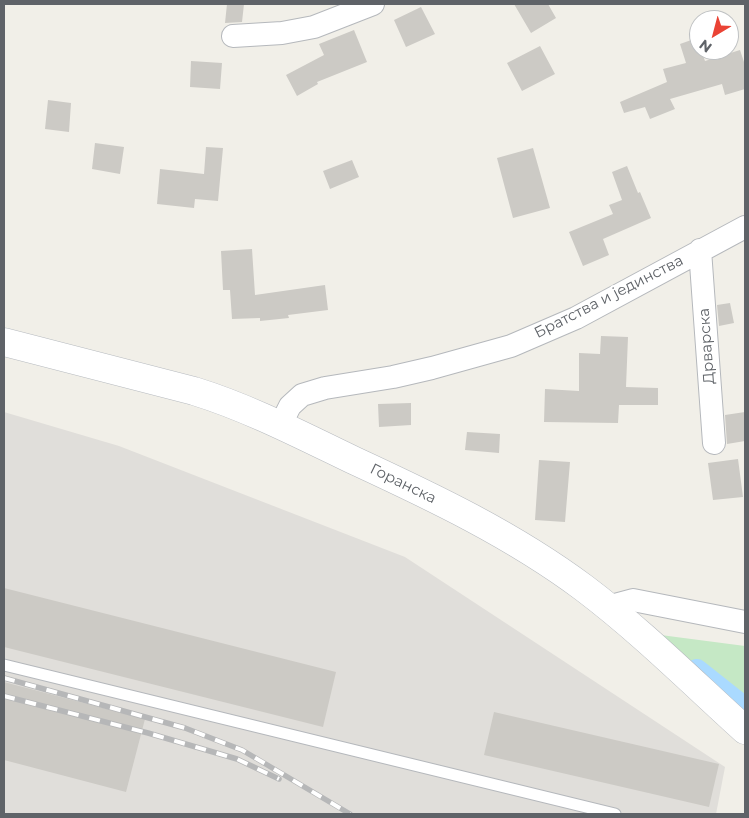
<!DOCTYPE html>
<meta charset="utf-8">
<style>
body{margin:0}
#map{position:relative;width:749px;height:818px;overflow:hidden;background:#f1efe8;font-family:Montserrat,sans-serif}
canvas{display:block}
.frame{position:absolute;inset:0;border:5px solid #5f6368;pointer-events:none}
.north{position:absolute;left:689px;top:10px;width:50px;height:50px;box-sizing:border-box;background:#fff;border:1px solid #bfc1c3;border-radius:50%;rotate:217deg;font-size:14px;font-weight:700;line-height:20px;text-align:center;color:#5f6368}
.north::after{content:'';display:block;margin:auto;width:18px;height:22px;background:#ea4335;clip-path:polygon(50% 0,100% 100%,50% 72%,0 100%)}
</style>
<div id="map">
<canvas width="749" height="818"></canvas>
<div class="frame"></div>
<div class="north">N</div>
</div>
<script>
const g = document.querySelector('canvas').getContext('2d');
g.lineJoin = 'round';
function fill(path, color) { g.fillStyle = color; g.fill(path, 'evenodd'); }
function trace(path, color, width, dash) { g.strokeStyle = color; g.lineWidth = width; g.lineCap = dash ? 'butt' : 'round'; g.setLineDash(dash || []); g.stroke(path); }
function drawText(font, color, halo, rows, align = 'center') {
  g.font = font + ' Montserrat,sans-serif'; g.lineWidth = 4; g.setLineDash([]); g.textBaseline = 'middle'; g.strokeStyle = halo; g.fillStyle = color; for (const [text, x, y, turn = 0] of rows) {
    g.save(); g.translate(x, y); g.rotate((+turn || 0) * Math.PI / 180); g.textAlign = isNaN(turn) ? turn : align; if (halo) g.strokeText(text, 0, 0); g.fillText(text, 0, 0); g.restore();
  }
}
const industrial = new Path2D(`
 M4,412L119,446L405,557L725,767L716,814H4Z`);
const green = new Path2D(`
 M653,634L745,646V708L667,647Z`);
const canal = new Path2D(`
 M697,670L745,708`);
const building = new Path2D(`
 M227,4H244L242,22L225,23Z
 M514,4H548L556,18L531,33Z
 M421,7L435,34L406,47L394,20Z
 M354,30L367,62L317,82L318,84L297,96L286,75L324,55L319,44Z
 M697,38L699,50H701L705,61L740,50L745,65V89L725,95L722,84L670,99L675,109L650,119L645,107L624,113L620,102L667,82L663,69L686,63L680,44Z
 M540,46L555,74L522,91L507,63Z
 M191,61L222,63L220,89L190,87Z
 M48,100L71,103L69,132L45,129Z
 M95,143L124,147L120,174L92,169Z
 M206,147L223,148L218,201L195,199L194,208L157,204L160,169L204,174Z
 M533,148L550,208L513,218L497,158Z
 M352,160L359,177L330,189L323,171Z
 M627,166L638,193L640,192L651,218L603,239L609,255L583,266L569,232L613,214L609,205L622,200L612,172Z
 M252,249L255,295L325,285L328,310L288,315L289,318L260,321V318L232,319L230,290H223L221,251Z
 M730,303L734,323L719,326L717,305Z
 M601,336L628,337L626,387L658,388V405H619L618,423L544,422L545,389L579,391V353L600,354Z
 M411,403V425L379,427L378,404Z
 M745,412V441L727,444L725,415Z
 M467,432L500,434L499,453L465,450Z
 M738,459L743,497L713,500L708,463Z
 M539,460L570,462L565,522L535,520Z
 M4,588L336,672L323,727L4,647Z
 M4,682L145,719L126,792L4,760Z
 M494,712L719,764L709,807L484,755Z`);
const lane = new Path2D(`
 M4,665L615,814`);
const street = new Path2D(`
 M233,36L282,33L314,27L373,4
 M700,250L714,443
 M280,426L290,406L302,395L325,388L393,377L432,368L511,346L576,318L745,227
 M607,607L633,600L745,622`);
const secondary = new Path2D(`
 M4,342L194,391C249,408 301,435 353,460C433,497 513,535 584,588C641,631 692,682 745,730`);
const rail = new Path2D(`
 M4,678L185,728L242,750L350,814
 M4,696L148,733L237,759L279,779`);
const streetNames = [
 ["Братства и јединства",609,297,-27],
 ["Дрварска",707,346,-94],
 ["Горанска",403,484,26]
];
fill(industrial, '#e0deda');
fill(green, '#c5e8c5');
trace(canal, '#aadaff', 22);
fill(building, '#cccac5');
trace(lane, '#b5b8bc', 13);
trace(street, '#b5b8bc', 24);
trace(secondary, '#b6babf', 29);
trace(lane, '#fff', 11);
trace(street, '#fff', 22);
trace(secondary, '#fff', 28);
trace(rail, '#b6b7b8', 5.5);
trace(rail, '#fff', 4, [11]);
drawText('15px', '#5f6368', '#fff', streetNames);
</script>
